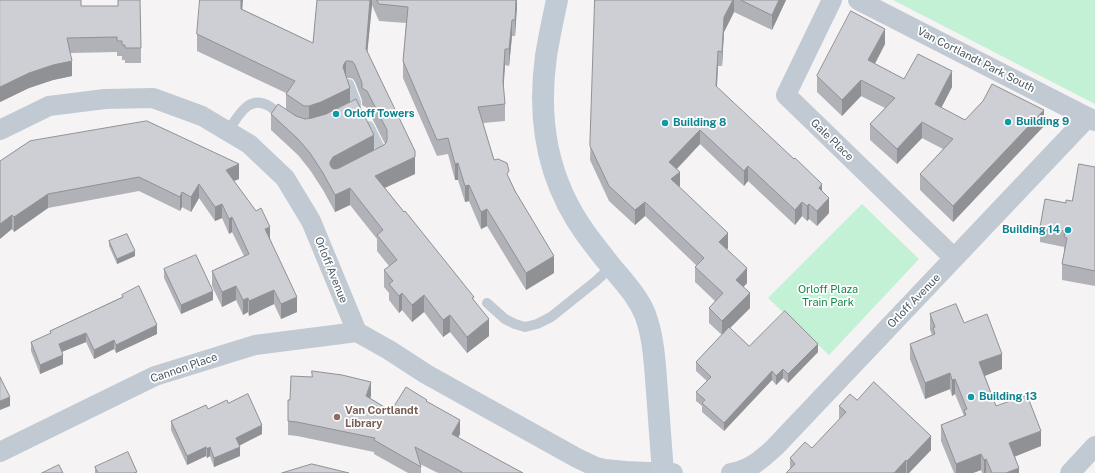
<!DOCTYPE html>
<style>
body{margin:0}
canvas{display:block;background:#f5f3f3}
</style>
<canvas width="1095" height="473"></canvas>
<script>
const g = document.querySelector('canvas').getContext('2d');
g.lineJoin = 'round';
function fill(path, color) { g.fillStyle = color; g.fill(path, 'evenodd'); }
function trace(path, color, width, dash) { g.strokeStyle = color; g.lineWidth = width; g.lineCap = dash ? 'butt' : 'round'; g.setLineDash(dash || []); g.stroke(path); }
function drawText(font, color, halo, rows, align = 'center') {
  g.font = font + ' "Public Sans",sans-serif'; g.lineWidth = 3.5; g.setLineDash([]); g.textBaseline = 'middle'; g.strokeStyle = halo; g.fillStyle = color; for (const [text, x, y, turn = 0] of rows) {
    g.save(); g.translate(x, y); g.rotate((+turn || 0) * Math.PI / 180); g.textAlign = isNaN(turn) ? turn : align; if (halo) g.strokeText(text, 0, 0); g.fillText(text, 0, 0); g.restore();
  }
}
const green = new Path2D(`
 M893,0H1095V104Z
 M862,204L919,259L829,355L768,298Z`);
const service = new Path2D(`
 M349,84L356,102V109
 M369,126L381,150V156L376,158
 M228,131C238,117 248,94 269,106C274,109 279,114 284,117
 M487,303L505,319L515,324L525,327L537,324L551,317L596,281L611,267`);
const minor = new Path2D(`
 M832,0L786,95L954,258
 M858,0L1095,121
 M0,130L49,106L105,99L153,98L202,116L249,144L285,178L311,221L357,332L389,350L426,374L577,458L596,467L605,469L625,471L673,473
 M0,452L155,376L255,345L357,332
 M731,473C750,470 762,459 775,447L1088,117
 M1070,473L1095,446`);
const secondary = new Path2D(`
 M557,0C553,19 549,37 546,56C537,121 547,180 586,234C594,245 602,255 610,265C623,281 637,295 645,314C654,338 655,366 657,392C659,419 661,446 663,473`);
const wall = new Path2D(`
 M0,0L81,6L141,48V63H125V60H122V56H117V52L70,53L72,76L53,80L29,88L0,102Z
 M317,0H517L515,36H512L509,66L505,65L503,87L505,104V121L483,123L494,160L509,178L554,273L526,290L487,226L481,229L469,201L465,202L458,180H455L448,154L437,156L403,78V61L406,23L379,21L372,5L367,52L415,174L385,188L474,300L489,336L467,353L450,332L443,337L424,312L412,322L402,310L399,313L389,300V293L384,287V270L389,266L377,251V239L350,205L335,212L323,190L310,170L298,155L271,130V114L286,109V93L197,51V34L242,9L313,43ZM346,78H350L353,79L355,82L362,100V105L367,108L385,144L374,150L350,103Z
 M595,0H786L772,30L734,12L724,32L722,66H718L717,87L822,191L829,213L817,226L809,219L807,221L802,216L795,225L748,181L744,186L700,144L677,169L679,187L728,248L727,250L747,283L743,287L750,308L730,328L749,346L818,352L788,383L783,378L776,385L772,380L724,431L702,412V406L696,401V392L707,381L696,371V362L722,335L709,323V308L715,301L695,282V267L697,266L645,216L635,225L609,201L590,160Z
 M885,44L875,64L904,79L952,87L941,108L965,120L1044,126L953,222L920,190V174L943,149L922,138L897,164L870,140V124L885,108L861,96L842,116L817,92V76Z
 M0,161L239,179L234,181L270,238L297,312L281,319L274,304L249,316L248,312L243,315L236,300L222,307L212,286V271L244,256L232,232L229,234L222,218L215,221L199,198L191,212L182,207L180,211L139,191L48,208L14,232L12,229Z
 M1095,167V286L1062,280V264L1064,253V247L1040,242V227L1066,203L1072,201Z
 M109,241L135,256L117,264L109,246Z
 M164,269L213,300L181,314L164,278Z
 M122,295L157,334L116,353L114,349L94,359L86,342L62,352L63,364L40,374L31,351V342L50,334V331L122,297Z
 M930,314L964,323L1002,369L985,376L996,406L1041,446L1015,456L1019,473H982L981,470L973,473H954L941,441V425L964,416L955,394L952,396L950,389L925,399L910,359V344L932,335L930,330Z
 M371,396L370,398L391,411L427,402L460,434L458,438L523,473H438L420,464L421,467V473H408L374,454V452L297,436L288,435V421Z
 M857,400L931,450L909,473H786L790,469V458L812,448L839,420V406Z
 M228,403L262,434L239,446L240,456L214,467L210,456L207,458L206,456L187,465L171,430V421Z
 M95,467L137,473H95Z`);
const shadedWall = new Path2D(`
 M241,0H243L241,25Z
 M370,0H372V5L366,66V49Z
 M516,0H517V8L515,36V20Z
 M733,0H734V12L724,32L722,66V52L724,17Z
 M779,0H786L772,30V15Z
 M512,20V36L509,66V49Z
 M885,29V44L868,76V60Z
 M505,49V65L503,98V81Z
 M718,51V66L716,101V86Z
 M72,61V76L53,80L29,88L0,102V87L29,73L53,65Z
 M346,61V78L343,67L344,64Z
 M952,71V87L935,120V104Z
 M861,80V96L842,116V100Z
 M350,88V105L309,122V106Z
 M1044,110V126L953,222V206Z
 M922,122V138L897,164V149Z
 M700,130V144L669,177V162Z
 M374,135V152L330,178V162L333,157Z
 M415,157V174L375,192V176Z
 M458,163V180H455V164Z
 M239,164V179L226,184V170Z
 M748,166V181L744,186V171Z
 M680,172V187L671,179Z
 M199,184V198L191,212V197Z
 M822,184V199L819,188Z
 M469,185V201L465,202V186Z
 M350,188V205L335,212V195Z
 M182,192V207L180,211V197Z
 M48,194V208L14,232V217Z
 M829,198V213L817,226V211Z
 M645,202V216L635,225V210Z
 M802,202V216L795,225V210Z
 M222,204V218L215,221V207Z
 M809,204V219L807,221V206Z
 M487,209V226L481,229V212Z
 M12,215V229L0,239V224Z
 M232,217V232L229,234V219Z
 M270,227V241L265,229Z
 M728,233V248L719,257V242Z
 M135,251V256L117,264V259Z
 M554,256V273L526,290V273Z
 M747,268V283L736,295V280Z
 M236,286V300L222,307V292Z
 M274,290V304L249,316V301Z
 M213,291V300L181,314V305Z
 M402,293V310L399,313V296Z
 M750,293V308L722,336V321Z
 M424,295V312L412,322V305Z
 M297,297V312L281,319V304Z
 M248,298V312L243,315V300Z
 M450,315V332L443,337V320Z
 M489,319V336L467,353V337Z
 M157,325V334L116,353V345Z
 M86,333V342L59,353V344Z
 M114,340V349L94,359V350Z
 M818,344V352L788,383V374Z
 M1002,354V369L979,378V362Z
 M63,355V364L40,374V365Z
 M783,369V378L776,385V376Z
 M772,371V380L724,431V423Z
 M950,373V389L925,399V383Z
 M955,379V394L952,396V380Z
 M371,382V396L366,410V396Z
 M10,397V406L0,410V401Z
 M460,420V434L452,448V434Z
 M262,425V434L236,447V438Z
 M1041,431V446L1009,459V443Z
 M931,436V450L909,473H907V461Z
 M206,447V456L187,465V456Z
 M210,447V456L207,458V449Z
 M240,447V456L214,467V458Z
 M981,454V470L973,473H956V464Z
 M986,459V473H984V460Z
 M906,460V473H894Z
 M1019,468V473H1006Z`);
const building = new Path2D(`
 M0,0H81V6H118V0H140L141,48H125V45H122V41H117V37L67,38L72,61L53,65L29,73L0,87Z
 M200,0H241V9L313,43L317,0H370L366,49L415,151V157L375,176L404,212L405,211L474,297L472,298L489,319L467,337L450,315L443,320L424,295L412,305L402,293L399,296L389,284L393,281L384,270L397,260L377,235L383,230L350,188L335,195L323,173L310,153L298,139L271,114L278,104L296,116L305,119L312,118L326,114L356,99L374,135L333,157L330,162V165L332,168L335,169L339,168L384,145L386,143L387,140V130L367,91L362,88V83L355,65L353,62L350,61H346L344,64L343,67L350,88L321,102L309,106H304L286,94L295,81L197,34Z
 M377,0H516L515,20H512L509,49H505L503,81L505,104L478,107L494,160L498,159L507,163L509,171L507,174L515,191L554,256L526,273L487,209L481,212L469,185L465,186L458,163L455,164L448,138L437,140L403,61L408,7L379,4Z
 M595,0H733L724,17L722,52L718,51L716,86L794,159L795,158L822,184L819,188L829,198L817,211L809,204L807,206L802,202L795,210L748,166L744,171L700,130L669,162L680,172L671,179L728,233L719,242L747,268L736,280L750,293L722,321L709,308L723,293L695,267L704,258L645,202L635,210L609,186L590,146Z
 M741,0H779L772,15Z
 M851,11L885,29L868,60L904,79L918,54L952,71L935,104L965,120L983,101L992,84L1044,110L953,206L920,174L953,139L922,122L897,149L870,124L895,98L861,80L842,100L817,76Z
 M147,121L239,164L226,170L256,211L261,208L270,227L265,229L297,297L281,304L274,290L249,301L248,298L243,300L236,286L222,292L212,271L249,254L232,217L229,219L222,204L215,207L199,184L191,197L182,192L180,197L139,177L48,194L14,217L12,215L0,224V161L30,141Z
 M1079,164L1095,167V271L1062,264L1067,238L1064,237L1065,231L1040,227L1045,199L1066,203V200L1072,201Z
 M127,234L135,251L117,259L109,241Z
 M196,255L213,291L181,305L164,269Z
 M139,286L157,325L116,345L114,340L94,350L86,333L59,344L63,355L40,365L31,342L51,333L50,331L123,297L122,295Z
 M956,304L964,323L987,314L1002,354L979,362L996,406L1027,395L1041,431L1009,443L1019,468L1006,473H992L986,459L984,460L981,454L956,464L941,425L966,415L964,410L967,409L955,379L952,380L950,373L925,383L910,344L935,334L933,328L935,327L930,314Z
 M785,311L818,344L788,374L783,369L776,376L772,371L724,423L702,403L705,400L696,392L711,377L696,362L729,327L749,346Z
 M312,371L342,375L371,382L366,396L391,411L406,387L427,400L426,401L460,420L452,434L499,460L523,473H461L462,472L415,447L421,467L374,440L375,438L297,422L288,421V400H290L291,376L312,377Z
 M0,377L10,397L0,401Z
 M874,382L931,436L907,461L906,460L894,473H786L795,464L790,458L805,442L812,448L846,412L839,406L850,394L857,400Z
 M248,394L262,425L236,438L240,447L214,458L210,447L207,449L206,447L187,456L171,421L206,405L208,409L227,400L228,403Z
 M128,452L137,472L134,473H98L95,467Z
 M312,464L349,473H282Z
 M59,465L63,473H42Z`);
const markers = [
 [336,114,4,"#0f9aa8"],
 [1008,122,4,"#0f9aa8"],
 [665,123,4,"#0f9aa8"],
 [1068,230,4,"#0f9aa8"],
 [971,397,4,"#0f9aa8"],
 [337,417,4,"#8d6e63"]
];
const streetNames = [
 ["Van Cortlandt Park South",976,60,27],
 ["Gale Place",832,140,44],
 ["Orloff Avenue",331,270,68],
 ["Orloff Avenue",914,301,-46],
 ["Cannon Place",184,368,-19]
];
const cultureNames = [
 ["Orloff Towers",344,114],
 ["Building 9",1016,122],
 ["Building 8",673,123],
 ["Building 14",1060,230,"right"],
 ["Building 13",979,397]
];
const parkNames = [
 ["Orloff Plaza",828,290],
 ["Train Park",828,303]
];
const educationNames = [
 ["Van Cortlandt",345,411],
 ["Library",345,424]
];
fill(green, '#c3f1d5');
trace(service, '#c1cad2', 10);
trace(minor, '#c1cad2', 20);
trace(secondary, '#c1cbd6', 22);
fill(wall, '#b0b2b7');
fill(shadedWall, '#909195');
fill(building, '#cdcfd5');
trace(building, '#909195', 1);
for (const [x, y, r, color] of markers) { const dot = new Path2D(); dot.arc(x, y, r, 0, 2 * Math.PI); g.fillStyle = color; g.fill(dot); trace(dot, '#fff', 1.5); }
drawText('11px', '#4a5661', '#fff', streetNames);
drawText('bold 11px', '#0d838f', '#fff', cultureNames, 'left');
drawText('11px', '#17864f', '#fff', parkNames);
drawText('bold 11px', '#785e54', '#fff', educationNames, 'left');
</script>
